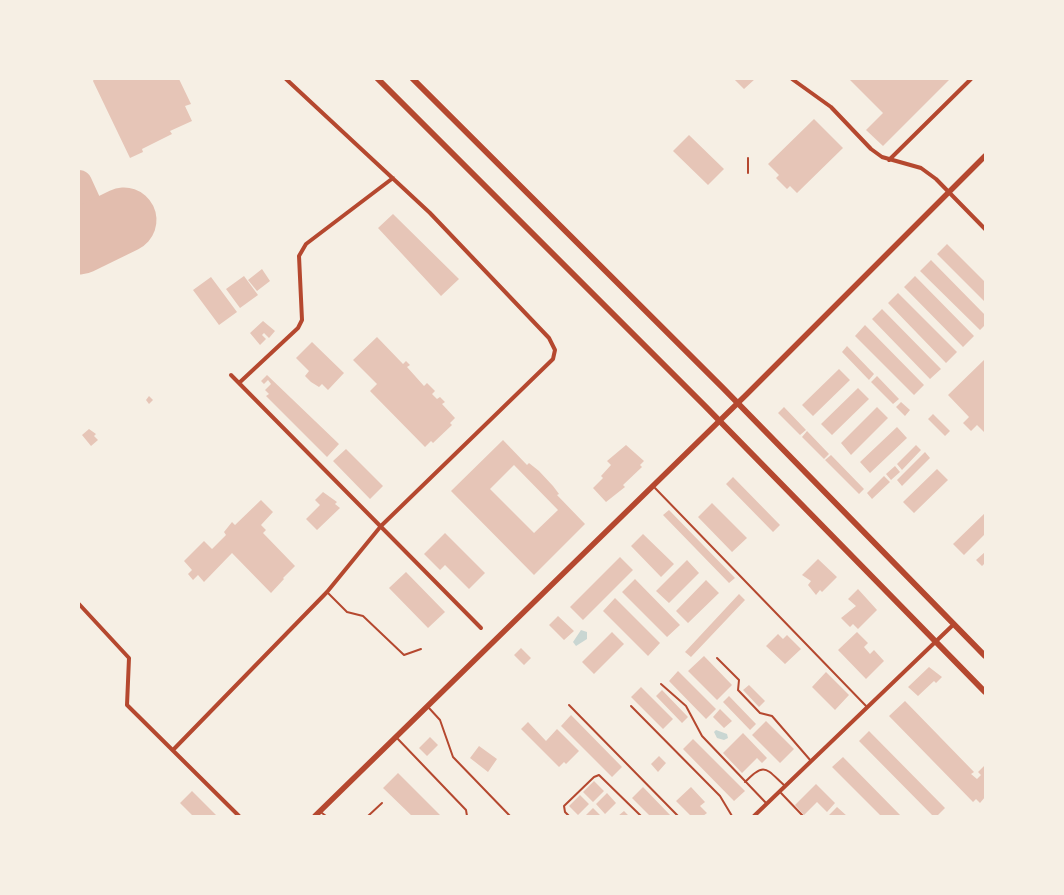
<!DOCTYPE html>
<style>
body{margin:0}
#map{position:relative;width:1064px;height:895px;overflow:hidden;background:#f6efe4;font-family:"Varela Round",sans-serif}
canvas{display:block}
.frame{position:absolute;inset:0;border:80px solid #f6efe4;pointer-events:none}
</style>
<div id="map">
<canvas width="1064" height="895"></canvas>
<div class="frame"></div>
</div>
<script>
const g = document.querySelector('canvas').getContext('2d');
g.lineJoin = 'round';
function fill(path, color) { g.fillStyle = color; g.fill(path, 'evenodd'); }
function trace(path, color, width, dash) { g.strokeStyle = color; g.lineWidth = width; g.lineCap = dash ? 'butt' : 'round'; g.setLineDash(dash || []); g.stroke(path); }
const water = new Path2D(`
 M581,630L587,632V639L576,646L573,642Z
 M716,730L727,734L728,738L724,740L717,738L714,732Z`);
const taxiway = new Path2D(`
 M79,183L101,231`);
const runway = new Path2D(`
 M79,242L124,220`);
const building = new Path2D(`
 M94,79H179L191,104L185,106L192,121L170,131L172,134L142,149L143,152L130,158L93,81Z
 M734,79H755L744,89Z
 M849,79H950L883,146L866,130L883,113Z
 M814,119L843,148L797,193L790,186L787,189L776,178L779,175L768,164Z
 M689,135L724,169L708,185L673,151Z
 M393,214L459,279L441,296L378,228Z
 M947,244L985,282V302L937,254Z
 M931,260L985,315V325L980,330L920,271Z
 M262,269L270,281L257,291L248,280Z
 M244,276L258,295L240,308L226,289Z
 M915,276L974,336L963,347L904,287Z
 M211,277L237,312L219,325L193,290Z
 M898,293L957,352L946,363L888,303Z
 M882,309L941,369L930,379L872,319Z
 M263,321L275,331L269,338L264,333L262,335L266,339L260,345L250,333Z
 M865,325L924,385L914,395L855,336Z
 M377,337L403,364L406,361L410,365L407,367L424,386L427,383L435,391L432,394L437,399L440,397L445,402L442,404L455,418L450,423L452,425L433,443L431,441L425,447L370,391L377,384L353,360Z
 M312,342L344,373L328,390L322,384L319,387L311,382L305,376L309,371L296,358Z
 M847,346L874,374L869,380L842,352Z
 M985,359V433L977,425L971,431L963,423L969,417L948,395Z
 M839,369L850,380L813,416L802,405Z
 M267,375L339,444L327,457L266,396L269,394L265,390L271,384L268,380L264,384L261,381Z
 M877,376L899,399L893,404L871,382Z
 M858,388L869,399L832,435L821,424Z
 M149,396L153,400L149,404L146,400Z
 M901,402L910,410L905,416L896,407Z
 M784,407L806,430L800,435L778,413Z
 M877,407L888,418L851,455L841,443Z
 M933,414L950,431L945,436L928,419Z
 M897,427L907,438L870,473L860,462Z
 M89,429L96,434L94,436L98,440L91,446L82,435Z
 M807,431L829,454L824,459L802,437Z
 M503,440L527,465L529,463L539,471L553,486L559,494L557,495L585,524L534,575L451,491ZM514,465L558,510L534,533L490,489Z
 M626,445L644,461L640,465L642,467L623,485L625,487L606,502L593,488L603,478L601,476L611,465L607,461Z
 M916,445L921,450L902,470L897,464Z
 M346,449L383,486L370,499L333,461Z
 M925,452L930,458L902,486L897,480Z
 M831,455L864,489L859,494L825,460Z
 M895,466L900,472L891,480L886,474Z
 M937,469L948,480L914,513L903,502Z
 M884,476L890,482L872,499L867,493Z
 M733,477L780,525L773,532L726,484Z
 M323,492L337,502L335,504L340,508L317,530L306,519L320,505L315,500Z
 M261,500L273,512L261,525L266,530L263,533L295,566L283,578L284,579L271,593L232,553L204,582L198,575L193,580L188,574L192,570L184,561L204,541L212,549L226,535L224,532L232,522L235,525Z
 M712,503L747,538L732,552L698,517Z
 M669,510L735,578L729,583L663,515Z
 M985,513V534L964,555L953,544Z
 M445,533L485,573L469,589L445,565L440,570L424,554Z
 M643,534L674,564L661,577L631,546Z
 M985,552V563L982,566L976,560Z
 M620,557L633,570L583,620L570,607Z
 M818,559L837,577L822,592L820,590L816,595L808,585L811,581L802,575Z
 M687,560L699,573L669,603L656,591Z
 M406,572L445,612L428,628L389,588Z
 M635,579L680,625L667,637L622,592Z
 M706,580L719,593L688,623L676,611Z
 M858,589L877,610L858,629L853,624L850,627L841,618L856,606L848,599Z
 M739,594L745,600L691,657L685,652Z
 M615,598L660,643L648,656L603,611Z
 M558,616L574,631L564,640L549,625Z
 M612,632L624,644L594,674L582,662Z
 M857,632L868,643L864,647L870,654L874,650L884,661L866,679L838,650Z
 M778,634L783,639L787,635L801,649L785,664L766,646Z
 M521,648L531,658L524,665L514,655Z
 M704,656L732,685L717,700L688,671Z
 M929,667L942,677L936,683L934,681L918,696L908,687Z
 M678,671L716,709L706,719L669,681Z
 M826,672L849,695L835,710L812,687Z
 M749,685L765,701L759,707L743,690Z
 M641,687L673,719L663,729L631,697Z
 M662,690L688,717L682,723L656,696Z
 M729,696L756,724L750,730L723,702Z
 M905,701L974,772L971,774L977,779L981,775L978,772L985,765V797L980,803L976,799L973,802L889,716Z
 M720,709L732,721L724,728L713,717Z
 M571,715L622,767L612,777L561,726Z
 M766,721L794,749L780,763L752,735Z
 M528,722L546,741L557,729L579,751L566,764L564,762L559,767L521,729Z
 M869,731L945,808L937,816H933L859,741Z
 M743,733L767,758L762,763L757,758L742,773L723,753Z
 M430,737L438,745L427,756L419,748Z
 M693,739L745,791L734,801L683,749Z
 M479,746L497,759L488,772L470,758Z
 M659,756L666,763L658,772L651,764Z
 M843,757L901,816H881L832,767Z
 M398,773L441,816H412L383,788Z
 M594,781L604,791L593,802L583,792Z
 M816,784L835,803L827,812L817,802L804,815L795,805Z
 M643,787L671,816H650L632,798Z
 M691,787L705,802L700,806L707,813L703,816H691L676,801Z
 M192,791L217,816H193L180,803Z
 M607,793L616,803L605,814L596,804Z
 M580,795L589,804L578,815L569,806Z
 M837,807L847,816H828Z
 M593,808L601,816H585Z
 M624,811L629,816H618Z`);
const service = new Path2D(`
 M748,158V173
 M655,488L867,707
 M328,593L347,612L363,616L404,655L421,649
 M717,658L739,680L738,690L760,713L772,716L811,761
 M661,684L686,706L702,736L767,804
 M569,705L678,816
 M631,706L720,796L732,816
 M429,708L440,720L453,757L510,816
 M396,737L466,810L467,816
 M745,782C765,761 766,769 785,786
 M781,793L803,816
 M322,813L326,816
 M368,816L382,803
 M569,816L565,812L564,806L594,777L599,775L641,816`);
const minor = new Path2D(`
 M792,79L831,107L871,149L882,157L921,168L936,179L985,229
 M889,160L971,79
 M231,375L481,628
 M239,383L298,328L302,320L299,256L306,244L393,178
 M79,604L129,658L127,705L239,816
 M173,750L327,592L381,526L553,359L555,350L549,338L430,213L286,79
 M754,816L954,624`);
const secondary = new Path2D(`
 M315,816L747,394L985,156`);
const primary = new Path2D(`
 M378,79L705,406L985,692
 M413,79L723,388L985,656`);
fill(water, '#c9d6d2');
trace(taxiway, '#e2bdae', 26);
trace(runway, '#e2bdae', 65);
fill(building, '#e6c5b7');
trace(service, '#b5482f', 2);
trace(minor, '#b5482f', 4);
trace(secondary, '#b5482f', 5.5);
trace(primary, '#b5482f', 6);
</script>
